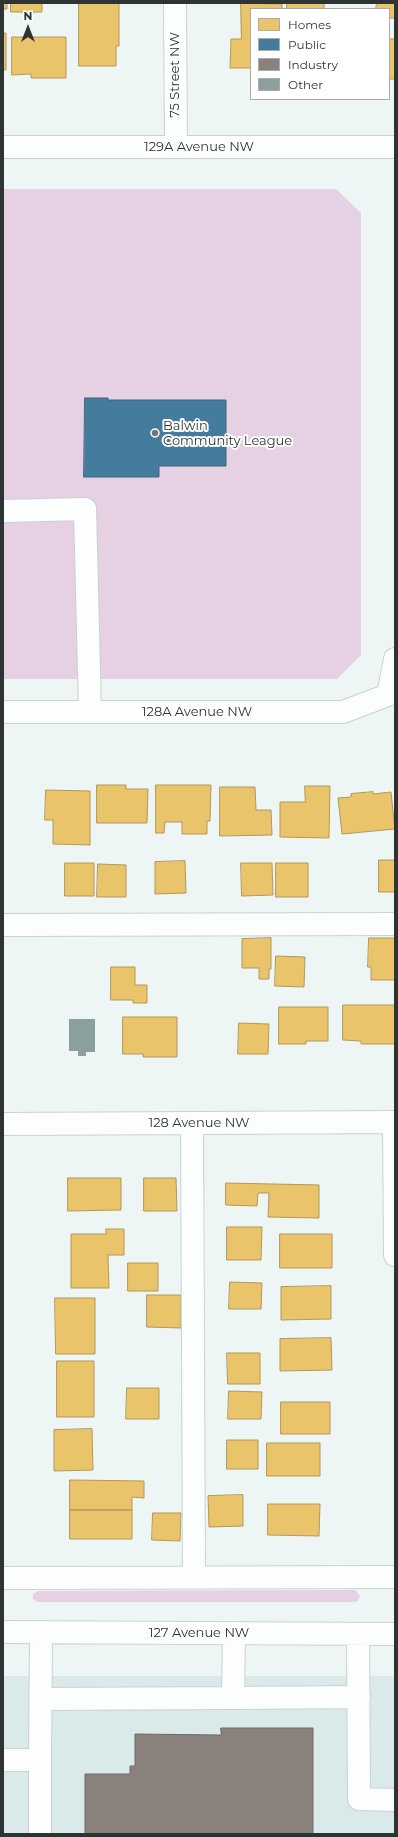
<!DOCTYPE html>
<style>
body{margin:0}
#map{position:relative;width:398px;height:1837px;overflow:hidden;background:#eef5f5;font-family:Montserrat,sans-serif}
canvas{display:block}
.frame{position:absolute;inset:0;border:4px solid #2e3333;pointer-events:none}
.legend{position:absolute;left:250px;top:8px;width:140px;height:92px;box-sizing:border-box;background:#fff;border:1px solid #abadad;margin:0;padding:5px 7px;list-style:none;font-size:12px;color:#2e3333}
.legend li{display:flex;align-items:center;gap:8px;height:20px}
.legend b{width:20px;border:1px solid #abadad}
.north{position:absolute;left:8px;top:8px;width:40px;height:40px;-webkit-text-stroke:3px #fff;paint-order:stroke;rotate:0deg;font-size:11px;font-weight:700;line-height:16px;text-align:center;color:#2e3333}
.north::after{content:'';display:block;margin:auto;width:14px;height:18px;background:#2e3333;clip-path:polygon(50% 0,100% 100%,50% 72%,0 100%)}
</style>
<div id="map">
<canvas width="398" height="1837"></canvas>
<div class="frame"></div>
<ul class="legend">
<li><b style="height:11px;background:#e9c46a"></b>Homes</li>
<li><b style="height:11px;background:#457b9d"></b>Public</li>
<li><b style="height:11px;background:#8a817c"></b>Industry</li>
<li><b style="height:11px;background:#8c9f9f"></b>Other</li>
</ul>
<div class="north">N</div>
</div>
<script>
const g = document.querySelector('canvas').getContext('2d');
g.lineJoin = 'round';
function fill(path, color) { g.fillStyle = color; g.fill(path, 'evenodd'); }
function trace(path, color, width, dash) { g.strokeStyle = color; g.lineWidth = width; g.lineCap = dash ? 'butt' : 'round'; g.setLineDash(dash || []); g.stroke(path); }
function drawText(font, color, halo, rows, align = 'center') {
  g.font = font + ' Montserrat,sans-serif'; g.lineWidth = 4; g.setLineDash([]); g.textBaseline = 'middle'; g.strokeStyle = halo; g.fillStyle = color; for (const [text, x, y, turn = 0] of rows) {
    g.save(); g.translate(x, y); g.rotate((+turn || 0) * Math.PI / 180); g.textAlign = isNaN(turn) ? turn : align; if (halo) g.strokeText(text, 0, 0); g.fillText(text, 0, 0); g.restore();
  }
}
const built = new Path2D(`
 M3,1676H395V1834H3Z`);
const green = new Path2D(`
 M3,189H336L361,213V655L337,679H3Z
 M355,1590L360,1596L358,1601L353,1602H38L33,1599V1594L38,1591Z`);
const homes = new Path2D(`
 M3,3H7V9H3Z
 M11,3H42V12H11Z
 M79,3H119V46H116V66H79Z
 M241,3L282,4V9H251V68H230L231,39H241Z
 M287,3H324V9H287Z
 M377,3H395V18H389V9H376Z
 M3,33H6V70H3Z
 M12,37H66V78H31V74L12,75Z
 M389,39H395V79H389Z
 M97,785H126V789H148L147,823H97Z
 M156,785H211L210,821H207V834H182V822H165L164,833H156Z
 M305,786H330L329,838L280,837V802H305Z
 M220,787H255L256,810H271L272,835L220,836Z
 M46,790L90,791V845L53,844V820H45Z
 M373,792V794L391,792L395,829L342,834L338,798L351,797V794Z
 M379,860H395V892H379Z
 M185,861L186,893L155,894V862Z
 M65,863H94V896H65Z
 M241,863H272L273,895L242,896Z
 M276,863H308V897H276Z
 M98,864L126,865V897H97Z
 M271,938V969H269V979H259V968H242V939Z
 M369,938H395V980H371V967H368Z
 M276,956L305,957L304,987L275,986Z
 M111,967H135V985H147V1003H133V1000H111Z
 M343,1005H395V1044H361V1041L343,1040Z
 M279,1007H328V1041H306V1044H279Z
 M123,1017H177V1057H143V1054H123Z
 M239,1023L269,1024L268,1054H238Z
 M68,1178H121V1210L68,1211Z
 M144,1178H176L177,1211H144Z
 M226,1183L319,1185V1218L268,1217L269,1193H258L257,1206L226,1205Z
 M227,1227H262L261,1260H227Z
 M106,1229H124V1255H108L109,1288H71V1234H106Z
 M280,1234H332V1268H280Z
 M128,1263H158V1291H128Z
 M230,1282L262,1283L261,1309H229Z
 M331,1286V1319L281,1320V1287Z
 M147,1295H181V1328L147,1327Z
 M55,1298H95V1354H56Z
 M331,1338L332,1370L280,1371V1339Z
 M227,1353H260V1384H228Z
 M57,1361H94V1417H57Z
 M127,1388H159V1419H126Z
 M229,1391L262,1392L261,1419H228Z
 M281,1402H330V1434H281Z
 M92,1429L93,1470L54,1471V1430Z
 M227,1440H258V1469H227Z
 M267,1443H320V1476H267Z
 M70,1480L144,1481V1498L132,1497V1510H70Z
 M243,1495V1526L209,1527L208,1496Z
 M268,1504H320L319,1536L268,1535Z
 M70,1510H132V1539H70Z
 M153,1513H181L180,1541L152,1540Z`);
const public = new Path2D(`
 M85,398H108V400H226V466H159V477H84Z`);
const industry = new Path2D(`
 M221,1728H313V1834H85V1774H130V1766H135V1734L221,1735Z`);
const building = new Path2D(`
 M69,1019H95V1052H86V1056H78V1051H69Z`);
const minor = new Path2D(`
 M175,3L176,147
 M3,147H395
 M3,511L85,509L90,712
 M3,712H343L388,695L395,659
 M3,925L395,924
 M394,1122L395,1255
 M192,1123L194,1577
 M3,1124L395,1122
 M3,1578L395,1577
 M3,1632L395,1634
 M358,1634L359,1799L395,1800
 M233,1698L359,1697
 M41,1699L233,1698L234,1633
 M3,1760H40L41,1632
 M40,1760V1834`);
const markers = [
 [155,433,4,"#717777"]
];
const streetNames = [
 ["75 Street NW",175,75,-90],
 ["129A Avenue NW",199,147],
 ["128A Avenue NW",197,712],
 ["128 Avenue NW",199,1123],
 ["127 Avenue NW",199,1633]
];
const poiNames = [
 ["Balwin",163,426],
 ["Community League",163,441]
];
fill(built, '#dae9e9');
fill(green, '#e6d0e4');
fill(homes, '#e9c46a');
trace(homes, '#b1985a', 1);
fill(public, '#457b9d');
trace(public, '#3e657d', 1);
fill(industry, '#8a817c');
trace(industry, '#6e6a66', 1);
fill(building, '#8c9f9f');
trace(minor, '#cbd1d1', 24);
trace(minor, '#fcfefe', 22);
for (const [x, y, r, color] of markers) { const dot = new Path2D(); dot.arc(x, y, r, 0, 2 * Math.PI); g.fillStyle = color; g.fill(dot); trace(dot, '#fff', 1.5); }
drawText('13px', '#2e3333', '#fff', streetNames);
drawText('13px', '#2e3333', '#fff', poiNames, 'left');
</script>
